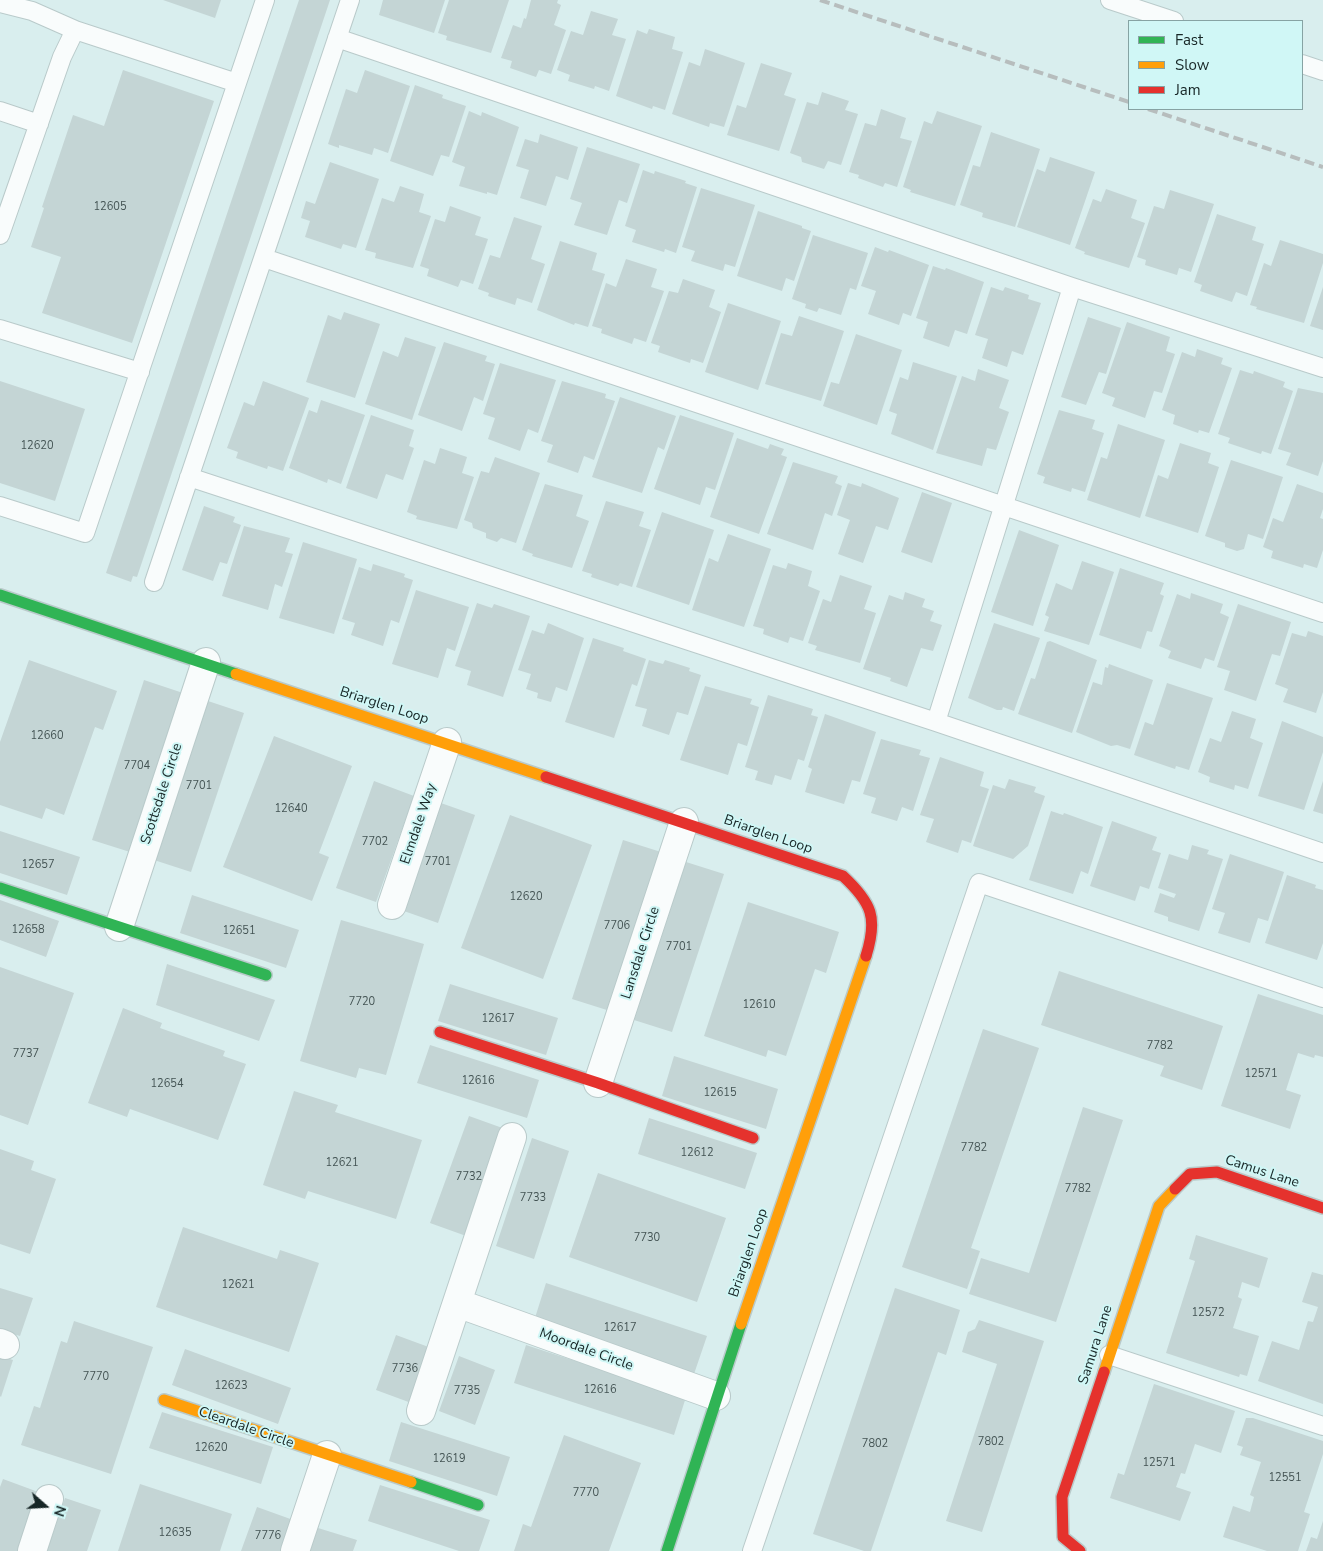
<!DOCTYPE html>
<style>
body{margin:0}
#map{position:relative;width:1323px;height:1551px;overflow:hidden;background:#d9eeee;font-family:"Nunito Sans",sans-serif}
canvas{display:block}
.legend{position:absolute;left:1128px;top:20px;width:175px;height:90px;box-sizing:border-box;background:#d0f7f6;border:1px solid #86a3a3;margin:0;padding:6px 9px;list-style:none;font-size:15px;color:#172626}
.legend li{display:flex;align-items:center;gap:10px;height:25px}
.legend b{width:25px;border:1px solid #86a3a3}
.north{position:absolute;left:20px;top:1481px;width:50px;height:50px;-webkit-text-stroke:4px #d0f7f6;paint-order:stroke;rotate:109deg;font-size:14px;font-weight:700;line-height:20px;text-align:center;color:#172626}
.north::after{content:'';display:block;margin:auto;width:18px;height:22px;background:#172626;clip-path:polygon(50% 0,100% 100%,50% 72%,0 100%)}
</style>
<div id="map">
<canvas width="1323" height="1551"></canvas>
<ul class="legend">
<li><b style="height:6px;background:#30b455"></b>Fast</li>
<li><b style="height:6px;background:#ff9f0a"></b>Slow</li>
<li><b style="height:6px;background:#e5322d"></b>Jam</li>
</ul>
<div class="north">N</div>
</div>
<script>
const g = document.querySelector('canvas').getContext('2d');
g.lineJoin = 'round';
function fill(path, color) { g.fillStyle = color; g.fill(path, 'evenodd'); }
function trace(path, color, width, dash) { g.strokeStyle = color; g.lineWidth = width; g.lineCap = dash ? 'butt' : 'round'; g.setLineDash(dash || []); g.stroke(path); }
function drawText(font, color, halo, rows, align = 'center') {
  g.font = font + ' "Nunito Sans",sans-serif'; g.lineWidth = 4; g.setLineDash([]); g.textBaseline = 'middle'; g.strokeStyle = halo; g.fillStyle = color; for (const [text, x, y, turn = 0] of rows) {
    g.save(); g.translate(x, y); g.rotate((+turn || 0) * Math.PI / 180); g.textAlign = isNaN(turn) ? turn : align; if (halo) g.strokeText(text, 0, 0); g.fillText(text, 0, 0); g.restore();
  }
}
const building = new Path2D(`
 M163,0H221L215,18Z
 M299,0H330L137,577L133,576L131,582L106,573Z
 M383,0H445L434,33L379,15Z
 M449,0H509L491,53L446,40L447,36L438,33Z
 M531,0H558L557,3L561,5L554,25L566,30L551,74L539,70L536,77L510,68L512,61L501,58L513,25L521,28L524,18L526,19Z
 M591,11L618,19L612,35L626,39L609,91L595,86L594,89L568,81L570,75L557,70L571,31L583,35Z
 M649,29L675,37L672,49L683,52L665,110L653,106L652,109L616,96L637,30L647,34Z
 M705,49L745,63L724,127L710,123L709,127L672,114L689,62L700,66Z
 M761,63L792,73L784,95L796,99L779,151L727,135L737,105L746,108Z
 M123,70L214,101L132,343L42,313L61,257L31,247L44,208L42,207L73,115L104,126Z
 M365,70L410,86L388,153L374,148L372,155L339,145V148L328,144L346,89L357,93Z
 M415,85L443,95L442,98L466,106L449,157L441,155L433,176L390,161Z
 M822,92L849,101L845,110L858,114L841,165L828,161L824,169L802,162L801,157L790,153L807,102L818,105Z
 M881,109L906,118L900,138L912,141L897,187L885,183L883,187L858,178L859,175L849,172L865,123L876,126Z
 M469,111L481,116L482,112L519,127L497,195L487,192V194L459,186L465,167L452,162Z
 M937,111L982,126L955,206L910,192L911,190L903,187L924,121L932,124Z
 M991,132L1040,149L1015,227L982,217L983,213L960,205L973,165L980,167Z
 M540,134L578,147L568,180L556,176L546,206L520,198L529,170L516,166L525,139L538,143Z
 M587,147L640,164L627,203L619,200L607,235L574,225L582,203L570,199Z
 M1050,157L1095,172L1070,245L1017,227L1037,169L1045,172Z
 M330,162L379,179L356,248L343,244L341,249L305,237L310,221L301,218L306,201L315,204Z
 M643,170L654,174L655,171L686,181L685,183L697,187L676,253L665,249L664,252L632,242L636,230L625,226Z
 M400,186L424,194L419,212L431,216L413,268L375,258L376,253L365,250L382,198L394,202Z
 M701,188L755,205L735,267L725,264L723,271L691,261L695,251L682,247Z
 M1106,189L1137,200L1131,218L1145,223L1129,268L1084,254L1085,252L1075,248L1093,199L1101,202Z
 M1170,190L1214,204L1191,272L1179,268L1177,275L1145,265L1146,260L1137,257L1154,206L1164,209Z
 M450,206L481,217L475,235L488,239L473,284L461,280L458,287L427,276L429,269L420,266L435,219L445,222Z
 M758,211L802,226V228L811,231L794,281L786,278L782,291L737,276Z
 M1217,214L1256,227L1252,240L1264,244L1247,296L1236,292L1232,302L1200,291L1202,285L1194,282Z
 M514,217L542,226L531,259L545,264L532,303L517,298L515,305L488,296L489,293L478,289L490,255L500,258Z
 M813,235L868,253L856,290L850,288L841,315L819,308L817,312L805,308L806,304L792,299Z
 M1280,240L1323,254V263L1304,323L1256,309L1257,307L1250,305L1264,263L1271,266Z
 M560,241L597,253L592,270L605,274L588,327L575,323L574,325L537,310Z
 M875,247L888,252L889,250L929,265L911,316L903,313L899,325L868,314L876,291L861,286Z
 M626,259L657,269L651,287L664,291L646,342L634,338L632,344L601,333L602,329L592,326L606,283L616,287Z
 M933,266L945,270L946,268L984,282L967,334L955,330L949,347L923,338L928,322L916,318Z
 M683,279L715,290L709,307L721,312L703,363L691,359L690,363L658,352L660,346L651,343L669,291L678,293Z
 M991,287L1003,291L1005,287L1029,295L1028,299L1041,303L1023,355L1012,351L1007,367L982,358L988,339L975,335Z
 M1323,287V330L1310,326Z
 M728,303L781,321L758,390L705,372Z
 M344,312L380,324L355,398L306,382L328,315L341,320Z
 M799,316L844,331L821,401L765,384L781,333L792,336Z
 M1088,317L1121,328L1106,374L1099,372L1086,405L1061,397Z
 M1127,322L1170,337L1166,351L1175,354L1162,393L1154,391L1145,418L1112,406L1115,398L1102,393Z
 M856,334L902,350L877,425L823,406L831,382L839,384Z
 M405,337L436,347L412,420L365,404L383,351L398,357Z
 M444,342L487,356L485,361L495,364L483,401L474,397L462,431L418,415Z
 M1197,349L1223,358L1221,364L1232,368L1209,433L1199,430L1198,433L1173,424L1175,415L1162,410L1182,352L1195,357Z
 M913,362L957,376L933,450L891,434L897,414L889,411L900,377L908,380Z
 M500,363L556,380L538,433L528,429L520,451L488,439L495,418L483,414Z
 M978,369L1009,380L999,408L1009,412L996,450L987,448L982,466L936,453L962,376L975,381Z
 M1240,370L1253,374L1254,371L1285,382L1283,387L1293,391L1271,454L1262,451L1261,454L1228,443L1230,438L1218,434Z
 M0,381L85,409L55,501L0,483Z
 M263,381L309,398L283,471L268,466L267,469L236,458L238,452L227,448L244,402L254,406Z
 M562,381L606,394L605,398L615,401L594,460L584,456L578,473L547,462L553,445L541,441Z
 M1298,388L1323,393V461L1318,476L1286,465L1291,453L1278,449Z
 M620,397L676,416L664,450L658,447L642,493L592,477Z
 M321,400L365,415L341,484L328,479L327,483L289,468L309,410L317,413Z
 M1059,410L1095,420L1092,429L1104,433L1085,492L1072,488L1071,492L1043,483L1045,477L1037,474Z
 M371,415L414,430L409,446L414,448L403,480L386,474L377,499L346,488Z
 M680,415L734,433L715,490L706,487L700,505L654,489Z
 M1118,424L1165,440L1140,518L1087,500L1101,457L1107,459Z
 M737,438L768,449L770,444L784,449L781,455L787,457L759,534L710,517Z
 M1180,443L1211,453L1208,463L1219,467L1198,533L1145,516L1158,475L1168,479Z
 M440,448L467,457L462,473L474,477L457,529L416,519L417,516L407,512L424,460L435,464Z
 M495,457L540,473L516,543L501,538L497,542L486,538V533L473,528L472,523L464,520L481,471L489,473Z
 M1231,460L1283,477L1263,539L1248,534L1244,549L1237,551L1225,547V543L1205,536Z
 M793,462L838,476L835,483L842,486L832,516L825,513L813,550L767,534Z
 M848,483L861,487L862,483L899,498L888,530L876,526L863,563L838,554L850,520L837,515Z
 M545,484L583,495L576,516L589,521L572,568L532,556L533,554L522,550Z
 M1297,484L1323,493V509L1320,518L1323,519V550L1317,568L1304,564L1303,568L1271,558L1273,551L1263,547L1273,518L1283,522Z
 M922,492L952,503L932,563L901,552Z
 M606,501L644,512L639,526L651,530L632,587L620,583L618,586L591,577L592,574L582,571Z
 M204,506L235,517L233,522L241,525L227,564L220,562L213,581L182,570Z
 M662,512L714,530L689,605L636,587Z
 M244,526L290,538L285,552L293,554L282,587L275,584L268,610L222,596Z
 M1019,530L1059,545L1033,626L991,612Z
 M728,534L771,549L744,627L692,610L709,558L718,562Z
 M303,542L357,559L334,634L279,618Z
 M1082,561L1114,572L1089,645L1044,631L1049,617L1045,615L1056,583L1072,590Z
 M788,563L812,571L808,586L820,591L803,641L790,637L788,643L763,634L764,629L753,626L773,565L786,569Z
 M373,564L405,574L404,577L413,580L399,623L391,620L383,646L351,635L355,623L342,619L359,567L371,571Z
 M1120,568L1164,583L1160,594L1164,596L1152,632L1147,631L1141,649L1099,635Z
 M840,575L872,586L864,609L876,613L860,663L815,650L817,646L808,643L823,599L831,602Z
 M416,590L469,607L455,651L447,648L438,678L392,664Z
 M905,592L925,599L922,607L934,611L930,621L942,625L933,651L921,648L907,687L890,681L891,678L863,669L889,595L903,600Z
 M1191,593L1223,604L1220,613L1229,617L1214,661L1205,658L1201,669L1168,658L1171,651L1159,646L1177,594L1190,599Z
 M477,603L492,608L494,604L530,616L503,697L467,685L471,671L455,666Z
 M1238,604L1291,622L1280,656L1272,654L1256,701L1224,690L1230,671L1217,667Z
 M548,623L584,638L567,691L556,687L551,702L537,698L538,693L526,689L531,674L518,670L532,630L544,634Z
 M994,623L1040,638L1014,711L1003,707L1002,710H997L968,698Z
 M1308,631L1323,636V692L1316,713L1283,702L1288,689L1275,684L1292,633L1306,637Z
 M593,638L624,648L623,651L646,659L637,686L632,684L614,738L565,722Z
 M1050,641L1097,660L1072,733L1018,714L1031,678L1035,679L1047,642Z
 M29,660L117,691L103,730L95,727L64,815L46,808L42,819L0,805V742Z
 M649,660L663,664L665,660L690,668L689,671L701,675L688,715L677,712L669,735L642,726L647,709L635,706Z
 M1109,664L1153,680L1130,749L1117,745L1111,746L1076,732L1093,682L1102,685L1105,667L1108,668Z
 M144,680L183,693L130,852L92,840Z
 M1167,683L1213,698L1189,770L1176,766L1175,769L1134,755L1145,722L1153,725Z
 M705,686L752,699L750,704L759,707L747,746L738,743L728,775L680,760Z
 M768,695L813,709L811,715L818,717L804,761L798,759L791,780L775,775L772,785L755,780L758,771L745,767Z
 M208,701L244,713L191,872L154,860Z
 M1232,711L1256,719L1250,738L1263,743L1248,789L1235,785L1234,790L1209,782L1210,777L1198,772L1210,738L1221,742Z
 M825,714L876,732L860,782L852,780L844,804L805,792L812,769L808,767Z
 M1282,721L1323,737V752L1304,810L1258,796Z
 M274,736L352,766L319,853L329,857L312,901L223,867Z
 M881,739L921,750L919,755L930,758L913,811L902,807L897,821L871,813L876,798L863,794Z
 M940,757L984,772L980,786L989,789L971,843L962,840L958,853L926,842L934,819L920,815Z
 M1009,779L1036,787L1034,792L1045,796L1028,846L1013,859L973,846L993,785L1005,789Z
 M374,781L414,796L376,902L336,888Z
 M1323,781V814L1313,811Z
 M438,802L475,815L438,923L401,910Z
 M1051,811L1063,815L1064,813L1103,827L1088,874L1081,871L1073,894L1029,880Z
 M510,815L592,845L543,979L461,948Z
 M1112,821L1157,837L1152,850L1161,853L1149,889L1140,886L1135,901L1090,886Z
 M0,831L80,857L67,895L0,873Z
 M623,840L661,852L610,1011L572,999Z
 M1192,845L1209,850L1207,854L1223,859L1199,931L1168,921V917L1154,912L1160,893L1174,898L1176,894L1158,888L1169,854L1188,860Z
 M1230,854L1284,872L1268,921L1258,918L1250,943L1218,933L1225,913L1212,909Z
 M686,862L724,874L672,1032L634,1020Z
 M1287,875L1316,885L1315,888L1323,890V943L1317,960L1265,943Z
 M192,895L299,930L286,968L180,933Z
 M0,900L59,921L46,957L0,940Z
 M748,902L839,932L826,973L815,969L786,1056L768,1050L766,1057L704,1036Z
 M341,920L424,944L386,1075L359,1068L356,1078L300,1061Z
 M167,964L275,1000L259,1041L156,1005Z
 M0,967L74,993L28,1125L0,1115Z
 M1059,971L1223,1026L1202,1090L1160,1076L1164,1066L1041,1025Z
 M450,984L558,1018L546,1055L438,1021Z
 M1258,994L1323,1015V1057L1315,1055L1314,1058L1298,1053L1286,1090L1301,1095L1290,1129L1221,1106Z
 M123,1008L162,1023L160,1028L225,1051L223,1056L246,1064L218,1140L130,1109L127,1117L88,1103Z
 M983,1029L1039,1048L971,1248L980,1251L967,1289L902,1267Z
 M430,1045L539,1080L527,1118L417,1083Z
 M674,1056L778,1089L766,1129L662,1096Z
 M294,1091L338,1105L335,1112L422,1140L396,1219L308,1191L305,1199L263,1185Z
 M1083,1107L1123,1120L1056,1322L969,1294L981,1258L1029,1273Z
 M469,1116L508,1130L469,1237L430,1223Z
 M649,1118L757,1153L745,1189L638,1154Z
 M532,1138L569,1151L534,1259L496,1246Z
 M0,1149L34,1161L31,1170L56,1179L30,1254L0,1244Z
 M598,1173L726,1218L697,1302L569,1257Z
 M183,1227L277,1259L280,1250L319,1263L289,1352L156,1307Z
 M1196,1235L1268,1258L1259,1288L1242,1282L1238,1297L1242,1299L1233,1328L1259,1336L1247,1376L1240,1374L1239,1377L1166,1353L1195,1261L1189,1259Z
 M1312,1272L1323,1275V1404L1258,1381L1272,1341L1299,1350L1308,1321L1313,1322L1318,1307L1302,1302Z
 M546,1283L707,1336L694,1374L534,1321Z
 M0,1288L33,1298L20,1336L0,1330Z
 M895,1288L960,1310L946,1355L938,1352L871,1551H864L813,1534Z
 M979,1320L1044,1341L982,1532L946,1521L997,1364L962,1352L968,1332L975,1329Z
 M74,1321L153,1347L111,1474L21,1445L34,1406L40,1408L61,1341L67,1343Z
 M396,1335L434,1349L414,1404L376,1390Z
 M526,1345L686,1397L674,1435L514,1383Z
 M185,1349L291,1388L278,1424L172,1385Z
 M0,1356L13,1360L1,1397L0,1396Z
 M459,1356L495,1370L475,1425L439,1411Z
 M1154,1384L1235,1411L1221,1453L1195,1444L1185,1474L1181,1473L1176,1487L1191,1492L1180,1521L1110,1498L1118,1473L1124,1475Z
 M162,1412L273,1447L261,1484L149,1448Z
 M1246,1418H1253L1323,1441V1454L1304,1512L1310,1514L1298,1551H1267L1223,1537L1233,1506L1250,1512L1254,1497L1250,1495L1261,1462L1240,1455L1243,1447L1237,1445Z
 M401,1422L510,1457L497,1496L389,1461Z
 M564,1435L641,1463L609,1551H514L523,1524L531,1527Z
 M3,1479L41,1493L20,1551H0V1487Z
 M140,1484L232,1514L220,1551H118Z
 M380,1485L490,1520L479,1551H459L368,1521Z
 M65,1498L101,1510L87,1551H47Z
 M257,1507L296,1521L285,1551H241Z
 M1323,1521V1551H1306L1311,1537L1317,1539Z
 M318,1528L357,1540L353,1551H310Z`);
const lane = new Path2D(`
 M1110,0L1174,21
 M0,3L32,11L75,30
 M337,38L1072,287L1323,368
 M1302,64L1323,71
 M0,111L39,124
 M0,235L62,57L75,30L237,83
 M264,258L1323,613
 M0,329L140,372
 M189,477L936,722L1323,853
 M0,506L85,533L265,0
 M154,582L350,0
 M936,722L1072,287
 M1109,1355L1323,1426
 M752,1551L979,883L1323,998`);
const street = new Path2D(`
 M392,905L447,742
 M119,927L206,662
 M598,1083L684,822
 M457,1303L716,1396
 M0,1343L5,1345
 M421,1411L512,1137
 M32,1551L49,1499
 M295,1551L327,1455`);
const fast = new Path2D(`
 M0,595L236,674
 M0,888L266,975
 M411,1482L478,1505
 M667,1551L741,1324`);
const slow = new Path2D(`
 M236,674L546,777
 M741,1324L866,956
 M1104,1372L1159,1206L1175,1189
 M164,1400L411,1482`);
const jam = new Path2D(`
 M546,777L843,876C872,903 878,918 866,956
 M440,1032L598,1083L753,1138
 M1175,1189L1190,1174L1217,1172L1323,1208
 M1080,1551L1063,1537L1062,1497L1104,1372`);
const rail = new Path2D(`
 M820,0L1129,102
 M1148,109L1323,167`);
const numberNames = [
 ["12605",110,207],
 ["12620",37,446],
 ["12660",47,736],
 ["7704",137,766],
 ["7701",199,786],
 ["12640",291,809],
 ["7702",375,842],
 ["7701",438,862],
 ["12657",38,865],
 ["12620",526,897],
 ["7706",617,926],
 ["12658",28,930],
 ["12651",239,931],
 ["7701",679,947],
 ["7720",362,1002],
 ["12610",759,1005],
 ["12617",498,1019],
 ["7782",1160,1046],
 ["7737",26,1054],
 ["12571",1261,1074],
 ["12616",478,1081],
 ["12654",167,1084],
 ["12615",720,1093],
 ["7782",974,1148],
 ["12612",697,1153],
 ["12621",342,1163],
 ["7732",469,1177],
 ["7782",1078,1189],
 ["7733",533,1198],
 ["7730",647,1238],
 ["12621",238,1285],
 ["12572",1208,1313],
 ["12617",620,1328],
 ["7736",405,1369],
 ["7770",96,1377],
 ["12623",231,1386],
 ["12616",600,1390],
 ["7735",467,1391],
 ["7802",991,1442],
 ["7802",875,1444],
 ["12620",211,1448],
 ["12619",449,1459],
 ["12571",1159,1463],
 ["12551",1285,1478],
 ["7770",586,1493],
 ["12635",175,1533],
 ["7776",268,1536]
];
const streetNames = [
 ["Briarglen Loop",384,706,18],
 ["Scottsdale Circle",162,794,-72],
 ["Elmdale Way",419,824,-71],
 ["Briarglen Loop",768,835,19],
 ["Lansdale Circle",641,953,-72],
 ["Camus Lane",1262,1172,18],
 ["Briarglen Loop",749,1253,-71],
 ["Samura Lane",1096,1345,-72],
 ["Moordale Circle",586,1350,20],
 ["Cleardale Circle",246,1428,19]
];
fill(building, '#c4d5d5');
trace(lane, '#b9caca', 20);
trace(street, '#b9caca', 30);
trace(fast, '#b9caca', 14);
trace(slow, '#b9caca', 14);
trace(jam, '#b9caca', 14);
trace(lane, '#f9fcfc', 18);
trace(street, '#f9fcfc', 28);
trace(fast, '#30b455', 11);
trace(slow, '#ff9f0a', 11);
trace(jam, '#e5322d', 11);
trace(rail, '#b7bdbd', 4, [10, 5]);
drawText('11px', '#435353', null, numberNames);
drawText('14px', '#172626', '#d0f7f6', streetNames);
</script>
